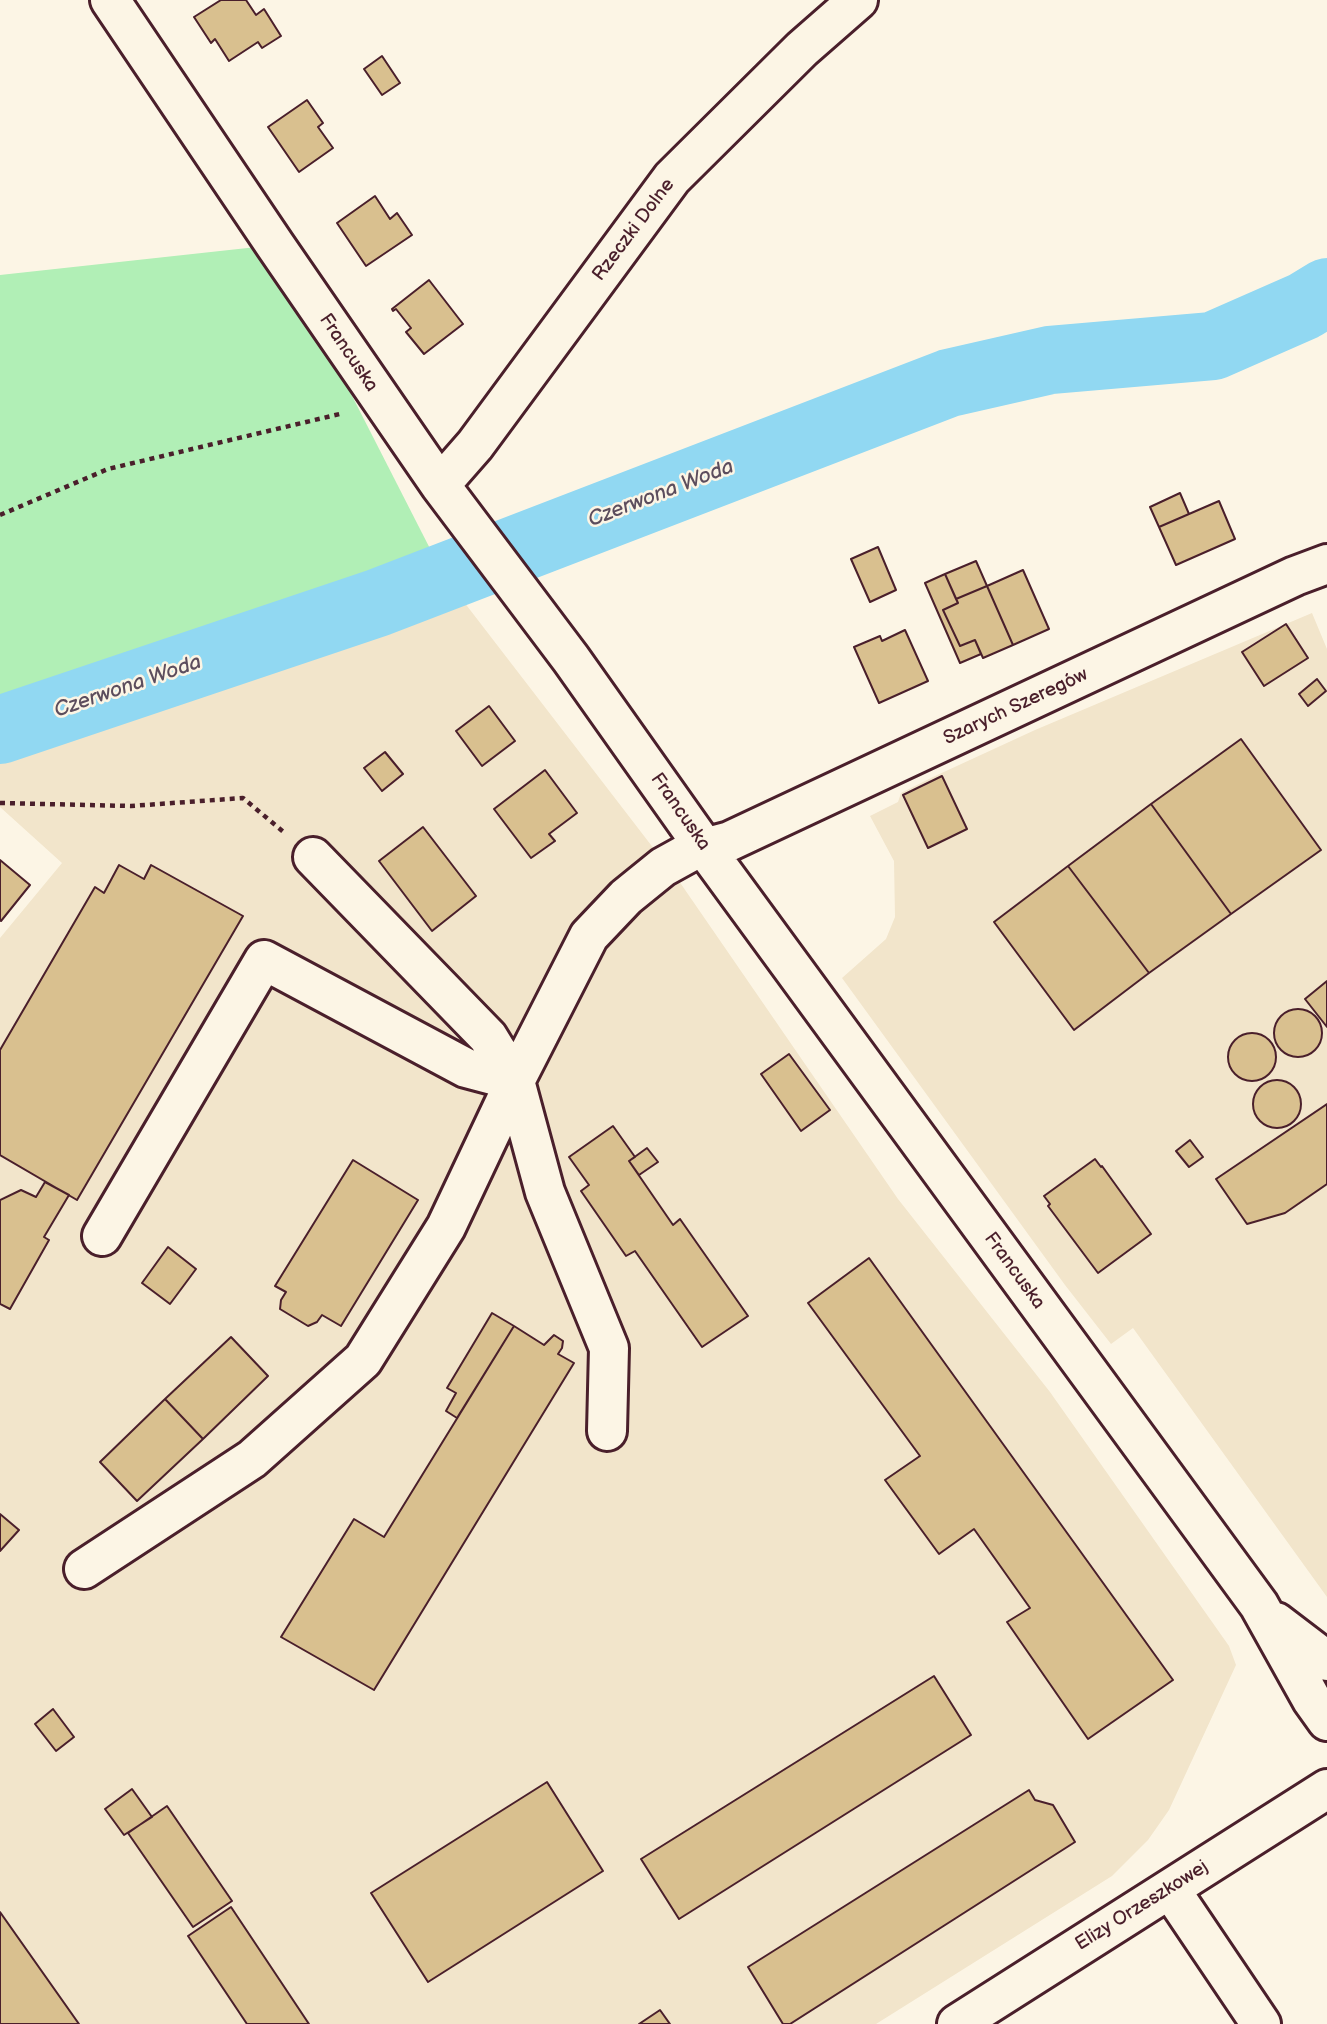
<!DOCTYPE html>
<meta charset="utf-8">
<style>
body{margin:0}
canvas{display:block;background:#fcf5e5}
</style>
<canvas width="1327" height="2024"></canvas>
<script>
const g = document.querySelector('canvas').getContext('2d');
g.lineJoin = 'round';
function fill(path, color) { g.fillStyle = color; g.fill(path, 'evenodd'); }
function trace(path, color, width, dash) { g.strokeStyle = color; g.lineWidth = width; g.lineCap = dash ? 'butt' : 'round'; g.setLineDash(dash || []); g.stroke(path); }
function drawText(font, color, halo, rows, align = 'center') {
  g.font = font + ' "Balsamiq Sans",sans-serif'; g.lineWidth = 5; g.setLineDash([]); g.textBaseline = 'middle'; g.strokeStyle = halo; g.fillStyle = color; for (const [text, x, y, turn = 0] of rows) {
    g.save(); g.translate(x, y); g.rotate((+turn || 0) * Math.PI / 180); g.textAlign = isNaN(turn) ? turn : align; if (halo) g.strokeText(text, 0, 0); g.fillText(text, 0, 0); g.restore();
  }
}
const built = new Path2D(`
 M444,576L681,884L898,1199L1050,1392L1229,1646L1236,1665L1169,1810L1148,1840L1112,1876L876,2024H0V938L62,863L0,807V730L377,603Z
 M1312,613L1327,649V1597L1133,1328L1111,1344L1065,1285L842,978L886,939L895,917L894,861L870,816L898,802L901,793L933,777L1035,730Z`);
const green = new Path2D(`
 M275,245L444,576L377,603L0,731V275Z`);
const river = new Path2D(`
 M0,730L377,603L949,383L1050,360L1213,346L1304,306L1327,292`);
const building = new Path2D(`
 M221,0H246L256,15L264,9L281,36L262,48L258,42L229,61L215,39L211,43L194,17Z
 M382,56L400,83L382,95L364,69Z
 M307,100L323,123L318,127L333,148L299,172L268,127Z
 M375,196L390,219L397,213L412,235L366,266L337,223Z
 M429,280L463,324L424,354L406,332L411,328L396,309L393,311L392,309Z
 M1180,493L1189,514L1159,527L1150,507Z
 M1219,501L1235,539L1176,565L1159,527Z
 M878,547L896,590L870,602L851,559Z
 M976,561L987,586L956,599L945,574Z
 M1023,570L1049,629L1013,645L987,586Z
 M945,574L958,603L943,610L960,646L975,640L981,654L960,663L925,583Z
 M987,586L1013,645L983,658L975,640L960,646L943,610L958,603L956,599Z
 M1286,624L1308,658L1264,686L1242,652Z
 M905,630L928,681L879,703L854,647L880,636L882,641Z
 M1317,679L1326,691L1308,706L1299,694Z
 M489,706L515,741L482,766L456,731Z
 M1241,739L1321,850L1231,914L1151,804Z
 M385,752L403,774L382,791L364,768Z
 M545,770L577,813L549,834L555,841L531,858L494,809Z
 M942,776L967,829L928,848L903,795Z
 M1151,804L1231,914L1149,973L1068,866Z
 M423,827L476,896L432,931L379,861Z
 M0,860L30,885L1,921L0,920Z
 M119,865L144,879L151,865L243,916L77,1200L0,1155V1050L95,887L104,893Z
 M1068,866L1149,973L1074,1030L994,922Z
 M1327,981V1027L1305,999Z
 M1274 1033a24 24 0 1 1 48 0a24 24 0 1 1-48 0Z
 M1228 1057a24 24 0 1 1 48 0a24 24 0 1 1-48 0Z
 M789,1054L830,1110L801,1131L761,1074Z
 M1253 1104a24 24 0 1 1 48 0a24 24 0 1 1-48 0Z
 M1327,1104V1184L1285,1213L1247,1224L1216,1179Z
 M613,1126L635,1157L629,1161L673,1225L680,1219L748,1316L702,1347L635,1251L626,1256L581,1191L589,1185L569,1157Z
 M1190,1140L1203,1157L1189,1167L1176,1151Z
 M647,1148L658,1162L639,1175L629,1161Z
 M1095,1159L1101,1167L1102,1166L1151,1234L1098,1273L1048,1206L1050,1204L1044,1196Z
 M353,1160L418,1200L341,1326L322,1315L317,1322L308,1326L280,1309L281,1300L286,1292L275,1286Z
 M45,1182L69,1195L44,1237L49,1240L10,1309L0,1304V1200L21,1190L36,1197Z
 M168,1247L196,1269L170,1304L142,1283Z
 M869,1258L1173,1680L1088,1739L1007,1622L1030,1608L974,1529L939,1554L885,1480L920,1456L808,1303Z
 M492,1313L514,1326L457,1418L446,1411L456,1393L447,1388Z
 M514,1326L544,1345L554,1335L563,1341L562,1348L558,1354L574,1363L374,1690L281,1637L354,1519L384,1537Z
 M231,1337L268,1376L203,1439L165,1399Z
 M165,1399L203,1439L137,1501L100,1462Z
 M0,1514L19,1530L0,1551Z
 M934,1676L971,1735L679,1919L641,1859Z
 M53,1709L74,1737L56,1751L35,1724Z
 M547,1782L603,1871L428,1982L371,1893Z
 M132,1789L152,1817L124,1835L105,1809Z
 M1029,1790L1035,1800L1053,1805L1075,1842L790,2024H783L748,1967Z
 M167,1806L232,1901L193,1927L128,1833Z
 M231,1907L309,2024H247L188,1936Z
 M0,1912L79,2024H0Z
 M660,2010L670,2024H639Z`);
const path = new Path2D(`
 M0,515L108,469L344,413
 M0,803L131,806L243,798L286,834`);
const minor = new Path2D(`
 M110,0L275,245L440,485L571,659L704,847L1259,1605L1312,1700L1327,1721
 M440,485L475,445L672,178L802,49L858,0
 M313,857L488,1037L515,1081L589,936L626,897L663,867L692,851L730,841L1295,576L1327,564
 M515,1081L545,1192L609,1348L607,1431
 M102,1236L264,960L466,1068L515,1081
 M84,1569L252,1459L363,1360L446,1227L515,1081
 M1276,1622L1327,1661
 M1170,1889L1261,2024
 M957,2024L1327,1789`);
const streetNames = [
 ["Rzeczki Dolne",634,230,-53],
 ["Francuska",348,353,56],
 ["Szarych Szeregów",1016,707,-25],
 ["Francuska",680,812,55],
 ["Francuska",1014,1271,54],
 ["Elizy Orzeszkowej",1142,1906,-32]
];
const waterNames = [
 ["Czerwona Woda",661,494,-21],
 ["Czerwona Woda",128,687,-19]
];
fill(built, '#f2e5cb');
fill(green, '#b1efb6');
trace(river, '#91d8f2', 68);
fill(building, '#d9c08f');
trace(building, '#4a1f2b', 2);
trace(minor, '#4a1f2b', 44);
trace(path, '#4a1f2b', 4.5, [5, 5]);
trace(minor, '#fcf5e5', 38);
drawText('19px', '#4a1f2b', '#fcf5e5', streetNames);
drawText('italic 21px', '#5c4d5d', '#fcf5e5', waterNames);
</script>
